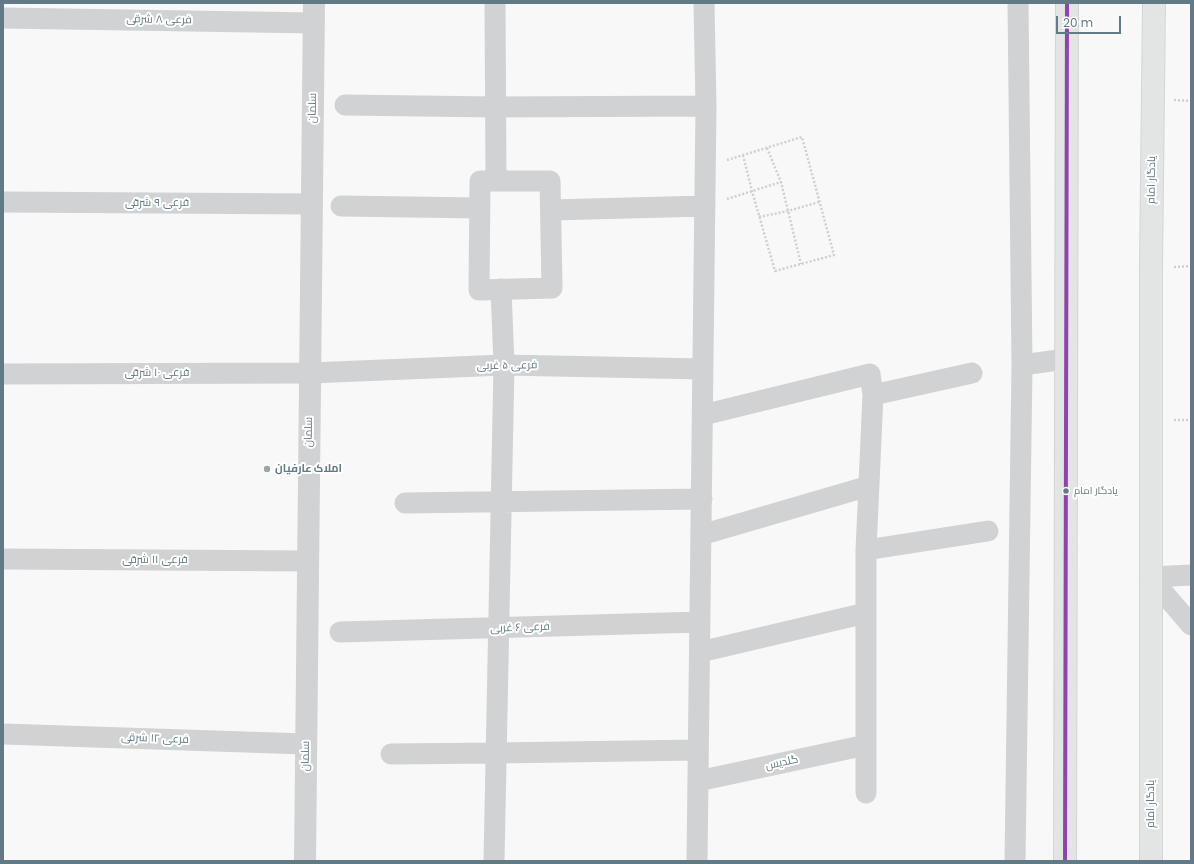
<!DOCTYPE html>
<meta charset="utf-8">
<style>
body{margin:0}
#map{position:relative;width:1194px;height:864px;overflow:hidden;background:#f8f8f8;font-family:Poppins,sans-serif}
canvas{display:block}
.frame{position:absolute;inset:0;border:4px solid #617a85;pointer-events:none}
.scale{position:absolute;left:1056px;top:16px;width:65px;height:18px;box-sizing:border-box;border:2px solid #617a85;border-top:0;padding-left:5px;font-size:12px;line-height:14px;white-space:nowrap;color:#617a85;-webkit-text-stroke:3px #fff;paint-order:stroke}
</style>
<div id="map">
<canvas width="1194" height="864"></canvas>
<div class="frame"></div>
<div class="scale">20 m</div>
</div>
<script>
const g = document.querySelector('canvas').getContext('2d');
g.lineJoin = 'round';
function trace(path, color, width, dash) { g.strokeStyle = color; g.lineWidth = width; g.lineCap = dash ? 'butt' : 'round'; g.setLineDash(dash || []); g.stroke(path); }
function drawText(font, color, halo, rows, align = 'center') {
  g.font = font + ' Poppins,Cairo,sans-serif'; g.lineWidth = 4; g.setLineDash([]); g.textBaseline = 'middle'; g.strokeStyle = halo; g.fillStyle = color; for (const [text, x, y, turn = 0] of rows) {
    g.save(); g.translate(x, y); g.rotate((+turn || 0) * Math.PI / 180); g.textAlign = isNaN(turn) ? turn : align; if (halo) g.strokeText(text, 0, 0); g.fillText(text, 0, 0); g.restore();
  }
}
const path = new Path2D(`
 M1174,100L1191,101
 M767,148L781,182L801,264
 M727,160L802,137L834,255L775,271L752,191L743,155
 M727,199L781,182
 M759,217L788,211L819,202
 M1174,267L1191,266
 M1174,420H1191`);
const minor = new Path2D(`
 M495,3L496,181
 M1018,3L1022,365
 M3,18L314,23
 M345,105L495,107L706,106
 M480,181H550L552,288L479,290Z
 M3,202L312,204
 M341,206L480,208
 M551,210L705,206
 M3,374L310,373L504,365L703,369
 M873,395L972,373
 M703,415L870,374L873,395L866,550V793
 M405,503L702,499
 M701,535L869,486
 M866,550L988,531
 M3,559L308,561
 M1150,577L1191,625
 M1150,577L1191,575
 M340,632L700,622
 M700,652L866,613
 M3,734L306,744
 M391,754L496,753L698,750
 M698,781L866,745
 M494,861L504,365L501,289
 M697,861L706,106L704,3
 M1015,861L1022,365L1066,359`);
const tertiary = new Path2D(`
 M305,861L314,3`);
const secondary = new Path2D(`
 M1065,861L1067,3
 M1151,861V267L1154,3`);
const bus1 = new Path2D(`
 M1065,861L1067,3`);
const markers = [
 [267,469,4,"#96a6ad"],
 [1066,491,3.5,"#617a85"]
];
const busNames = [
 ["یادگار امام",1074,491]
];
const streetNames = [
 ["فرعی ۸ شرقی",159,20,1],
 ["سلمان",313,108,-89],
 ["یادگار امام",1152,180,-89],
 ["فرعی ۹ شرقی",157,203],
 ["فرعی ۵ غربی",507,366,-1],
 ["فرعی ۱۰ شرقی",157,373],
 ["سلمان",309,432,-89],
 ["فرعی ۱۱ شرقی",155,560],
 ["فرعی ۶ غربی",520,628,-2],
 ["فرعی ۱۲ شرقی",155,739,2],
 ["سلمان",306,756,-89],
 ["گلدیس",782,763,-12],
 ["یادگار امام",1151,804,-90]
];
const poiNames = [
 ["املاک عارفیان",275,469]
];
trace(secondary, '#d2d5d6', 24);
trace(path, '#cecfd0', 2.5, [2, 2]);
trace(minor, '#d0d2d3', 21);
trace(tertiary, '#d0d2d3', 22);
trace(secondary, '#e3e4e4', 22);
trace(bus1, '#8e44ad', 4);
for (const [x, y, r, color] of markers) { const dot = new Path2D(); dot.arc(x, y, r, 0, 2 * Math.PI); g.fillStyle = color; g.fill(dot); trace(dot, '#fff', 1.5); }
drawText('10px', '#617a85', '#fff', busNames, 'left');
drawText('11px', '#617a85', '#fff', streetNames);
drawText('bold 11px', '#617a85', '#fff', poiNames, 'left');
</script>
